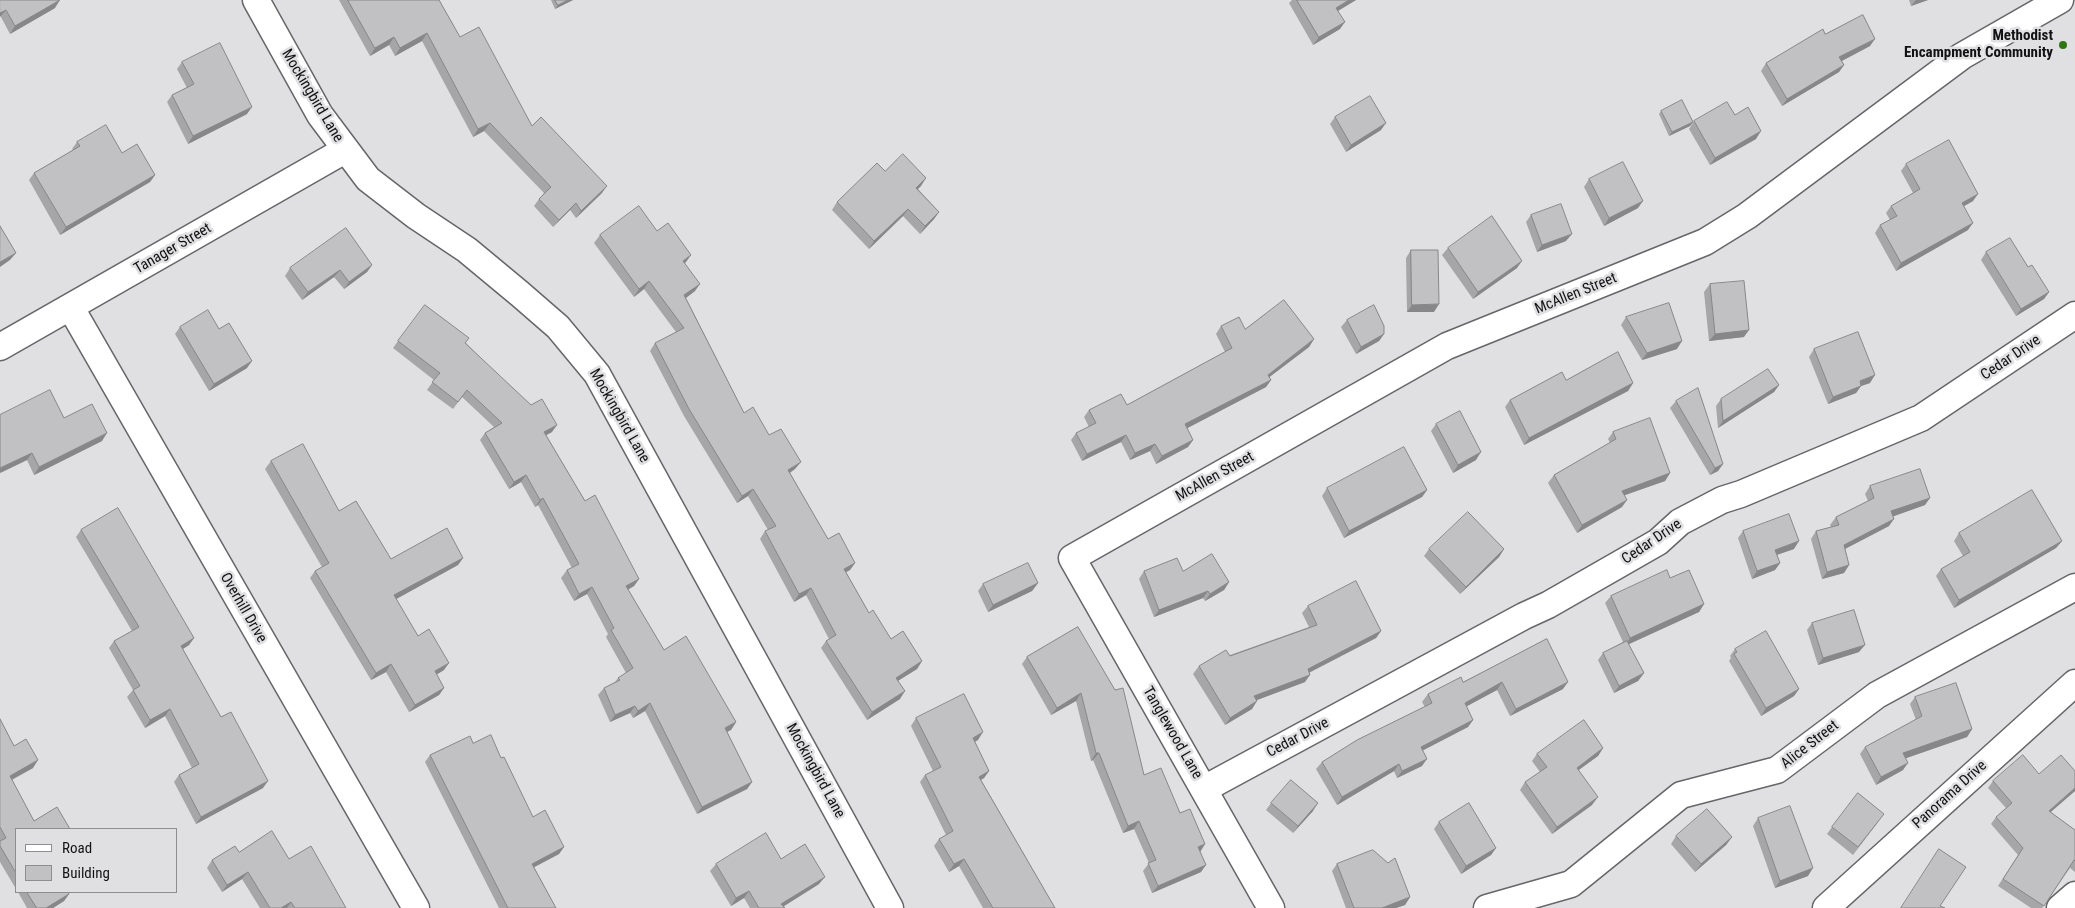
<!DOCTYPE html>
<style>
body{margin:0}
#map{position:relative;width:2075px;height:908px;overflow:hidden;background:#e0e0e3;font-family:"Roboto Condensed",sans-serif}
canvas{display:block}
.legend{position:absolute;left:15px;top:828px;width:162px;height:65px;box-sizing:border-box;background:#e0e0e3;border:1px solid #8e8e90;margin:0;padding:6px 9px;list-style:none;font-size:15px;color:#121213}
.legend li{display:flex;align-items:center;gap:10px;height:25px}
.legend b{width:25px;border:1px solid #8e8e90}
</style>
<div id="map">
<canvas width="2075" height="908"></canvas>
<ul class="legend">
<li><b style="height:6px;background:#fff"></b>Road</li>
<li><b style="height:14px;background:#c1c1c4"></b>Building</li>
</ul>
</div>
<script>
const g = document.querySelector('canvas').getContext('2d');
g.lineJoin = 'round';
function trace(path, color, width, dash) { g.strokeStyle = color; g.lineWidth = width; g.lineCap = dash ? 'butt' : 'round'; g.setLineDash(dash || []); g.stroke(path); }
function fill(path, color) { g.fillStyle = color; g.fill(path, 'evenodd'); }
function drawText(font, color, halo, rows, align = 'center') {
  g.font = font + ' "Roboto Condensed",sans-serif'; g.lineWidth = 5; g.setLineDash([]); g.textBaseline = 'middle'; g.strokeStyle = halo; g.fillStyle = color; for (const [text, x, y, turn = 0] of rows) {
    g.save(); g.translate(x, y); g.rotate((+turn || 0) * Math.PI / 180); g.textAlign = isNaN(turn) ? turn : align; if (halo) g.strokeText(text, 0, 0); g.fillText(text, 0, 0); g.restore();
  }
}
const minor = new Path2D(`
 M256,0L320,115L368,179L416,216L467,250L520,294L558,327L597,374L890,908
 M71,308L416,908
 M0,347L345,150
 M1204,789L1524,616L1548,605L1658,542L1680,522L1722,500L1741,494L1921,418L2075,315
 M1271,908L1072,558L1447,346L1705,242L1747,216L1962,56L2060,0
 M1487,908L1571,884L1681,795L1777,770L1877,695L2075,587
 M1826,908L2075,683
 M2060,908L2075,895`);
const wall = new Path2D(`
 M0,0L55,8L10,34L1,17Z
 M339,0H439L460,37L532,126L602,193L576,218L570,210L553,227L534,206L539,199L544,193L484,131L473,137L422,41L395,56L389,45L370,56Z
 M551,0H573L555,9Z
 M1292,0H1356L1338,11L1340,29L1313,45L1289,3Z
 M1909,0H1928L1911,6Z
 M1825,34L1870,46L1842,61L1844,65L1839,72L1782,106L1761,71L1766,63Z
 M182,62L247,114L188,144L167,102L172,95L187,88L177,69Z
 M1661,111L1693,122L1690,126L1669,136L1659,114Z
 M1735,115L1756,139L1710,165L1689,129L1694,121Z
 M1335,117L1381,130L1346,152L1330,124Z
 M77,142L122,153L155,175L150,182L60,235L29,180L34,173L73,150L72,149Z
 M1906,164L1973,201L1964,206L1968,230L1896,271L1875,233L1880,225L1890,220L1886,213L1891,206L1913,193L1901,171Z
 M885,171L921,186L918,189L939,212L934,219L920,234L903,216L869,249L832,210L837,202Z
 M1589,179L1638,208L1604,226L1584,187Z
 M1531,215L1566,241L1537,252L1526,222Z
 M600,235L691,255L685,263L695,291L686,298L744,413L769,435L795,469L790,473L828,539L855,563L850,570L846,572L869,613L891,639L922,661L917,669L898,681L900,699L867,720L821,648L826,641L829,639L806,595L794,602L760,539L765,531L768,530L748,496L737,503L684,416L650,351L655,343L676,332L644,289L634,297L594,243Z
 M1448,248L1517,268L1473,299L1442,255Z
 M1411,250L1434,312H1407L1406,258Z
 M1986,252L2028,267L2049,292L2044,299L2016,316L1981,260Z
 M372,265L367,272L344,289L334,277L302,300L285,276L290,268Z
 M1710,284L1744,337L1709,341L1704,292Z
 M1626,317L1677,349L1642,360L1621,325Z
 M1347,320L1384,334L1379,341L1356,354L1341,327Z
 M1221,326L1314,339L1309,347L1269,377L1271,380L1266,387L1187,428L1193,440L1188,447L1156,464L1150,451L1130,460L1121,442L1082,461L1071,440L1076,433L1089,427L1084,417L1089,410L1127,405L1225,352L1216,334Z
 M180,327L219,329L247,368L209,391L175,334Z
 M398,341L466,343L552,432L546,435L585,501L639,579L634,586L628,590L664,650L736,722L731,730L727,732L752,782L747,789L697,814L645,711L633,718L630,713L610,722L598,695L604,688L615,682L618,678L626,673L606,637L608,634L587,594L574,601L561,578L567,570L572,568L538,505L535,507L521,482L509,489L480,440L485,433L494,427L462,397L453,409L427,390L434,380L393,348Z
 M1814,349L1870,383L1861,386L1856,393L1828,404L1809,357Z
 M1633,383L1628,391L1524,445L1505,407L1510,400Z
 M1779,385L1774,392L1718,428L1716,406L1721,399Z
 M1676,401L1723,464L1718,471L1710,475L1670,408Z
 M64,418L102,441L34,475L27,460L0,473Z
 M1436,424L1476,460L1453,473L1431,431Z
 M1613,432L1670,473L1665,481L1624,495L1622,507L1577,533L1548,483L1554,475L1610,443L1608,439Z
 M271,461L339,511L391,559L463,558L458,565L396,599L418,636L444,670L436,675L444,688L439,695L409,712L386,672L371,680L310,578L315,571L322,567L265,469Z
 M1870,486L1925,505L1893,516L1889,526L1845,549L1849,565L1844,573L1822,579L1811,539L1816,531L1831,527L1830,525L1836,517L1868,501L1865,494Z
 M1327,488L1427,490L1422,497L1344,538L1322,496Z
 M81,530L194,638L189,645L183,649L221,717L263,788L196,824L174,782L179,775L192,768L165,716L145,728L127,697L133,690L109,648L114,641L132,631L76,537Z
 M1743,531L1794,549L1777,555L1780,563L1775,570L1752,579L1738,538Z
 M1959,533L2062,541L2056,548L1954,608L1936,576L1941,569L1963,556L1954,541Z
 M1429,549H1504L1499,557L1460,594L1424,556Z
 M1144,571H1183L1229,582L1224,590L1205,601L1203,598L1154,617L1139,579Z
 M1670,578L1704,604L1699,612L1628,644L1644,673L1638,681L1614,693L1598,660L1603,653L1623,642L1605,603L1611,596Z
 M1038,583L1032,591L988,612L978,591L983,584Z
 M1308,606L1381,631L1376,638L1309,673L1305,682L1257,700L1252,709L1225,725L1193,674L1199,666L1309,627L1302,613Z
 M1812,623L1859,652L1818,665L1807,630Z
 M1078,627L1144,775L1180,813L1205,844L1200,852L1201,872L1152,893L1143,871L1149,863L1134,829L1123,833L1093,760L1091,761L1076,701L1051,715L1022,664L1027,657Z
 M1547,639L1563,689L1510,716L1497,690L1466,706L1473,720L1468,727L1423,750L1422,766L1397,778L1394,771L1337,805L1316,769L1322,762L1425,707L1422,702L1428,694L1463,682Z
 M1735,649L1799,689L1794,696L1761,716L1729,661L1731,658L1730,656Z
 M1915,697L1972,729L1967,737L1906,758L1903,770L1876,785L1860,754L1865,747L1916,720L1910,704Z
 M916,718L978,740L975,742L989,771L984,778L981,780L1055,908H983L959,866L949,872L934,846L939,839L946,835L920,782L925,775L933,771L911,726Z
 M0,719L14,746L33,768L12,780L34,821L70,829H16V889L0,862Z
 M473,743L501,758L533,817L564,847L559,854L534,867L556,908H499L425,762L430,755Z
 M1603,748L1598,756L1578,770L1592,805L1552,834L1520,790L1525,782L1540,772L1532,761L1537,754Z
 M2075,771V791L2050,812L2075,830V872L2070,868L2042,908H2031L1998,886L2018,855L1991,824L1996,817L2006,808L1988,788L1993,781L2039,774Z
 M1271,803L1313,811L1293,833L1266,810Z
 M1758,818L1808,876L1775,888L1753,826Z
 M1879,821L1853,855L1827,834L1832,827Z
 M1439,822L1496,848L1491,855L1461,874L1434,829Z
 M1676,836L1732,837L1726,845L1695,872L1671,844Z
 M239,852L289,859L346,908H260L242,879L222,892L207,868L212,860Z
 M781,859L819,884L784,906L785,908H750L744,898L731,906L710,871L716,864Z
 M1337,864L1410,897L1405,905L1396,908H1346L1332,871Z
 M18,892H68L69,894L64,901L53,908H27Z`);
const shadedWall = new Path2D(`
 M60,0L55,8L10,34L15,26Z
 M568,0H573L555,9L558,5Z
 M1349,0H1356L1331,15L1336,8Z
 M1916,0H1928L1911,6Z
 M6,10L0,17V13Z
 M1345,22L1340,29L1313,45L1319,37Z
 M427,33L422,41L395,56L400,48Z
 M394,37L389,45L370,56L375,48Z
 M1875,39L1870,46L1834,65L1839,57Z
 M1844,65L1839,72L1782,106L1787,99Z
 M252,107L247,114L188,144L193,136Z
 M1693,122L1690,126L1669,136L1672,132Z
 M490,123L484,131L473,137L478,129Z
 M1386,123L1381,130L1346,152L1351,145Z
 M1761,131L1756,139L1710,165L1715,158Z
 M155,175L150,182L60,235L66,227Z
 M926,178L921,186L911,195L916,188Z
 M607,186L602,193L576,218L581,211Z
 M1978,194L1973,201L1957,210L1962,203Z
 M1643,201L1638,208L1604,226L1609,218Z
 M576,203L570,210L553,227L559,220Z
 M908,209L903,216L869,249L874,241Z
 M939,212L934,219L920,234L925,226Z
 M1973,223L1968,230L1896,271L1901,263Z
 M1572,234L1566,241L1537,252L1542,245Z
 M16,253L10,260L0,267V262Z
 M691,255L686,262L678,268L683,261Z
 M1522,261L1517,268L1473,299L1478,292Z
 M372,265L367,272L344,289L349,282Z
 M340,270L334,277L302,300L308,292Z
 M649,281L644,289L634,297L639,289Z
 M700,284L695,291L679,303L684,295Z
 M2049,292L2044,299L2016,316L2021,309Z
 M1439,304L1434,312H1407L1412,305Z
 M1749,330L1744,337L1709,341L1715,334Z
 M1384,334L1379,341L1356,354L1361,347Z
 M1314,339L1309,347L1263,382L1268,375Z
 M1682,341L1677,349L1642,360L1647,353Z
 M252,361L247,368L209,391L214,384Z
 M1875,375L1870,383L1861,386L1856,393L1828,404L1833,397L1860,381Z
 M1271,380L1266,387L1180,432L1185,424Z
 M1633,383L1628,391L1524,445L1529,438Z
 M1779,385L1774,392L1718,428L1723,421Z
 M557,425L552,432L539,439L544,432Z
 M107,433L102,441L34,475L39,467Z
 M1126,435L1121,442L1082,461L1087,454Z
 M1193,440L1188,447L1156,464L1162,456Z
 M1155,444L1150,451L1130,460L1135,453Z
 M1481,452L1476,460L1453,473L1458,465Z
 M32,453L27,460L0,473V468Z
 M801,462L795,469L783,477L788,470Z
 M1723,464L1718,471L1710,475L1715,468Z
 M1670,473L1665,481L1617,498L1622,491Z
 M526,475L521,482L509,489L514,482Z
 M753,489L748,496L737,503L742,496Z
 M1427,490L1422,497L1344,538L1349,531Z
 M543,498L538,505L535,507L540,500Z
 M1930,498L1925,505L1886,519L1891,511Z
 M1627,500L1622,507L1577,533L1582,525Z
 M1894,519L1889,526L1839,552L1844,545Z
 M1799,541L1794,549L1770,557L1775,550Z
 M2062,541L2056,548L1954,608L1959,600Z
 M1504,549L1499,557L1460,594L1466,587Z
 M463,558L458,565L389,603L394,595Z
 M855,563L850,570L839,576L844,569Z
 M1780,563L1775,570L1752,579L1757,571Z
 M1849,565L1844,573L1822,579L1827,572Z
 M639,579L634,586L621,593L626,586Z
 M1229,582L1224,590L1205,601L1210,594Z
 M1038,583L1032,591L988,612L993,605Z
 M592,587L587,594L574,601L579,594Z
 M811,588L806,595L794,602L799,594Z
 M1208,591L1203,598L1154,617L1159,610Z
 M1704,604L1699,612L1625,646L1630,638Z
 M1381,631L1376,638L1302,676L1308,669Z
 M194,638L189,645L176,653L181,646Z
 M1865,645L1859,652L1818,665L1823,658Z
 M922,661L917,669L891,685L896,678Z
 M449,663L444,670L429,679L435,671Z
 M391,664L386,672L371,680L376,673Z
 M1644,673L1638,681L1614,693L1619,686Z
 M1310,675L1305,682L1249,703L1254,696Z
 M1502,682L1497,690L1460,710L1465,703Z
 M1568,682L1563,689L1510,716L1516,709Z
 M444,688L439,695L409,712L415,705Z
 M1799,689L1794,696L1761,716L1766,708Z
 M905,691L900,699L867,720L872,712Z
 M1081,693L1076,701L1051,715L1057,708Z
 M1257,701L1252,709L1225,725L1230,718Z
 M650,703L645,711L633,718L638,711Z
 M635,706L630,713L610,722L615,715Z
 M170,709L165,716L145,728L150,720Z
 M1473,720L1468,727L1416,754L1421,747Z
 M736,722L731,730L720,735L725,728Z
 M1972,729L1967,737L1898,761L1903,753Z
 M983,732L978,740L967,745L973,738Z
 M1603,748L1598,756L1572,775L1577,768Z
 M1096,753H1099L1093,760L1091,761Z
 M1427,759L1422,766L1397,778L1402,771Z
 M38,760L33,768L5,783L10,776Z
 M1908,763L1903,770L1876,785L1881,777Z
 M1399,764L1394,771L1337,805L1342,797Z
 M989,771L984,778L973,784L979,777Z
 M268,781L263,788L196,824L201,817Z
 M752,782L747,789L697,814L702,807Z
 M2075,788V791L2044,818L2049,811Z
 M1598,797L1592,805L1552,834L1557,827Z
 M1318,803L1313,811L1293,833L1298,826Z
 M1139,821L1134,829L1123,833L1128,826Z
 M1732,837L1726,845L1695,872L1701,864Z
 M1205,844L1200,852L1198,847Z
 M564,847L559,854L527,871L532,864Z
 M1496,848L1491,855L1461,874L1466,866Z
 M964,859L959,866L949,872L954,864Z
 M1206,865L1201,872L1152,893L1158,886Z
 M1813,868L1808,876L1775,888L1780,881Z
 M248,872L242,879L222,892L227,885Z
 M825,877L819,884L781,908V904Z
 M749,891L744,898L731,906L736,898Z
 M69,894L64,901L53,908H46Z
 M1410,897L1405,905L1396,908H1382Z
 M291,902L287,908H281Z`);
const building = new Path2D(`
 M0,0H60L15,26L6,10L0,13Z
 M348,0H439L460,37L479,27L532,126L541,117L607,186L581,211L576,203L559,220L539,199L551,187L490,123L478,129L427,33L400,48L394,37L375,48Z
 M555,0H568L558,5Z
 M1297,0H1349L1336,8L1345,22L1319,37Z
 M1863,15L1875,39L1839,57L1844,65L1787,99L1766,63L1823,29L1825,34Z
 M220,43L252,107L193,136L172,95L194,84L182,62Z
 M1370,96L1386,123L1351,145L1335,117Z
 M1682,100L1693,122L1672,132L1661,111Z
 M1727,102L1735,115L1748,107L1761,131L1715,158L1694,121Z
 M106,125L122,153L137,144L155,175L66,227L34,173L80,146L77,142Z
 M1949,140L1978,194L1962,203L1973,223L1901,263L1880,225L1897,216L1891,206L1920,189L1906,164Z
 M903,154L926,178L916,188L939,212L925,226L908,209L874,241L837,202L877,163L885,171Z
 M1623,162L1643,201L1609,218L1589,179Z
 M1561,204L1572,234L1542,245L1531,215Z
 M639,206L657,231L668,223L691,255L683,261L700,284L684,295L744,413L753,407L769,435L781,429L801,462L788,470L828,539L839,533L855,563L844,569L869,613L873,610L891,639L903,631L922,661L896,678L905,691L872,712L826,641L836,635L811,588L799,594L765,531L776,526L753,489L742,496L689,409L655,343L684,328L649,281L639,289L600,235Z
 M1492,216L1522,261L1478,292L1448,248Z
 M0,226L16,253L0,262Z
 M346,228L372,265L349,282L340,270L308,292L290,268Z
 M2010,238L2028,267L2032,265L2049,292L2021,309L1986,252Z
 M1411,250H1438L1439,304L1412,305Z
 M1744,281L1749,330L1715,334L1710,284Z
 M1284,300L1314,339L1268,375L1271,380L1185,424L1193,440L1162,456L1155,444L1135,453L1126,435L1087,454L1076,433L1096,423L1089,410L1121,394L1127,405L1232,348L1221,326L1239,317L1245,329Z
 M1669,303L1682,341L1647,353L1626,317Z
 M425,305L469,338L465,343L531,405L542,399L557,425L544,432L585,501L595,495L639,579L626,586L664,650L686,636L736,722L725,728L752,782L702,807L650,703L638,711L635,706L615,715L604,688L620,680L618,678L633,668L611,630L614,628L592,587L579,594L567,570L579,564L543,498L540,500L526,475L514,482L485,433L502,423L467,390L458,402L432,382L440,373L398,341Z
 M1374,305L1384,326V334L1361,347L1347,320Z
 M208,310L219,329L229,323L252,361L214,384L180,327Z
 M1858,332L1875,375L1860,381L1861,386L1833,397L1814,349Z
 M1618,352L1633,383L1529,438L1510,400L1562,372L1566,380Z
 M1768,369L1779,385L1723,421L1721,399Z
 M1698,388L1723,464L1715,468L1676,401Z
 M50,390L64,418L92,404L107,433L39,467L32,453L0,468V415Z
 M1460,411L1481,452L1458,465L1436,424Z
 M1650,418L1670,473L1622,491L1627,500L1582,525L1554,475L1616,439L1613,432Z
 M303,444L339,511L356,501L391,559L447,528L463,558L394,595L418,636L429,629L449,663L435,671L444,688L415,705L391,664L376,673L315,571L329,563L271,461Z
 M1404,447L1427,490L1349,531L1327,488Z
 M1920,469L1930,498L1891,511L1894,519L1844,545L1849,565L1827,572L1816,531L1839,525L1836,517L1874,498L1870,486Z
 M2032,490L2062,541L1959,600L1941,569L1970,552L1959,533Z
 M118,508L194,638L181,646L221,717L231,712L268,781L201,817L179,775L199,764L170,709L150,720L133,690L140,686L114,641L139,627L81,530Z
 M1468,512L1504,549L1466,587L1429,549Z
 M1789,514L1799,541L1775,550L1780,563L1757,571L1743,531Z
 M1212,554L1229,582L1210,594L1208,591L1159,610L1144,571L1177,558L1183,571Z
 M1028,563L1038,583L993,605L983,584Z
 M1667,570L1670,578L1689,570L1704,604L1630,638L1611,596Z
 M1356,581L1381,631L1308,669L1310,675L1254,696L1257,701L1230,718L1199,666L1226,650L1230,656L1317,625L1308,606Z
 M1854,610L1865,645L1823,658L1812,623Z
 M1078,627L1115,690L1123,688L1144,775L1161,768L1180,813L1190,809L1205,844L1198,847L1206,865L1158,886L1148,863L1156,860L1139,821L1128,826L1099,753H1096L1081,693L1057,708L1027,657Z
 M1766,631L1799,689L1766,708L1734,654L1737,652L1735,649Z
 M1547,639L1568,682L1516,709L1502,682L1465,703L1473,720L1421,747L1427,759L1402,771L1399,764L1342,797L1322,762L1357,740L1432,703L1428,694L1461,677L1463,682Z
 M1627,641L1644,673L1619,686L1603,653Z
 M1956,683L1972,729L1903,753L1908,763L1881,777L1865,747L1922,716L1915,697Z
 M964,694L983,732L973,738L989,771L979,777L1055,908H993L964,859L954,864L939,839L953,831L925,775L941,767L916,718Z
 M0,719L14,746L26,739L38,760L10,776L34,821L57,807L70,829H16V873L0,846V841L6,838L0,827Z
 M1584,720L1603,748L1577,768L1598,797L1557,827L1525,782L1547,767L1537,754Z
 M491,735L501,758L504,757L533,817L545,810L564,847L532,864L556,908H508L430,755L470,736L473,743Z
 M2023,755L2039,774L2061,755L2075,771V788L2049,811L2075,830V861L2074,860L2044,906L2003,879L2023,848L1996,817L2012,803L1993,781Z
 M1291,780L1318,803L1298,826L1271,803Z
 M1858,793L1884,814L1858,847L1832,827Z
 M1469,803L1496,848L1466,866L1439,822Z
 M1790,806L1813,868L1780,881L1758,818Z
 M1707,809L1732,837L1701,864L1676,836Z
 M272,831L289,859L311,846L346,908H295L291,902L281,908H270L248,872L227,885L212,860L235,846L239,852Z
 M766,833L781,859L805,844L825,877L781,904L785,908H759L749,891L736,898L716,864Z
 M1939,849L1966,867L1940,906L1945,908H1901Z
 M1373,850L1388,863L1395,858L1410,897L1382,908H1354L1337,864Z
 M27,892H68L69,894L46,908H37Z`);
const markers = [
 [2063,45,5,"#307414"]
];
const poiNames = [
 ["Methodist",2053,36],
 ["Encampment Community",2053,53]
];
const streetNames = [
 ["Mockingbird Lane",312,96,59],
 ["Tanager Street",173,249,-30],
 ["McAllen Street",1576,294,-22],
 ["Cedar Drive",2011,358,-34],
 ["Mockingbird Lane",619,416,60],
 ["McAllen Street",1215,477,-29],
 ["Cedar Drive",1652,542,-34],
 ["Overhill Drive",243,608,60],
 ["Tanglewood Lane",1172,733,60],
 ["Cedar Drive",1298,738,-28],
 ["Alice Street",1810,745,-38],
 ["Mockingbird Lane",815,771,61],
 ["Panorama Drive",1950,795,-42]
];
trace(minor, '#666568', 29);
trace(minor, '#fff', 26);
fill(wall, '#a6a6a9');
fill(shadedWall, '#878789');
fill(building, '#c1c1c4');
trace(building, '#878789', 1);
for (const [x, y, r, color] of markers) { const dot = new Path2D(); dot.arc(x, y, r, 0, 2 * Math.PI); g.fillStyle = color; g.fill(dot); trace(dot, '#e0e0e3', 2); }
drawText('bold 15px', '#121213', '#e0e0e3', poiNames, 'right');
drawText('15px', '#121213', '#e0e0e3', streetNames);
</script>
